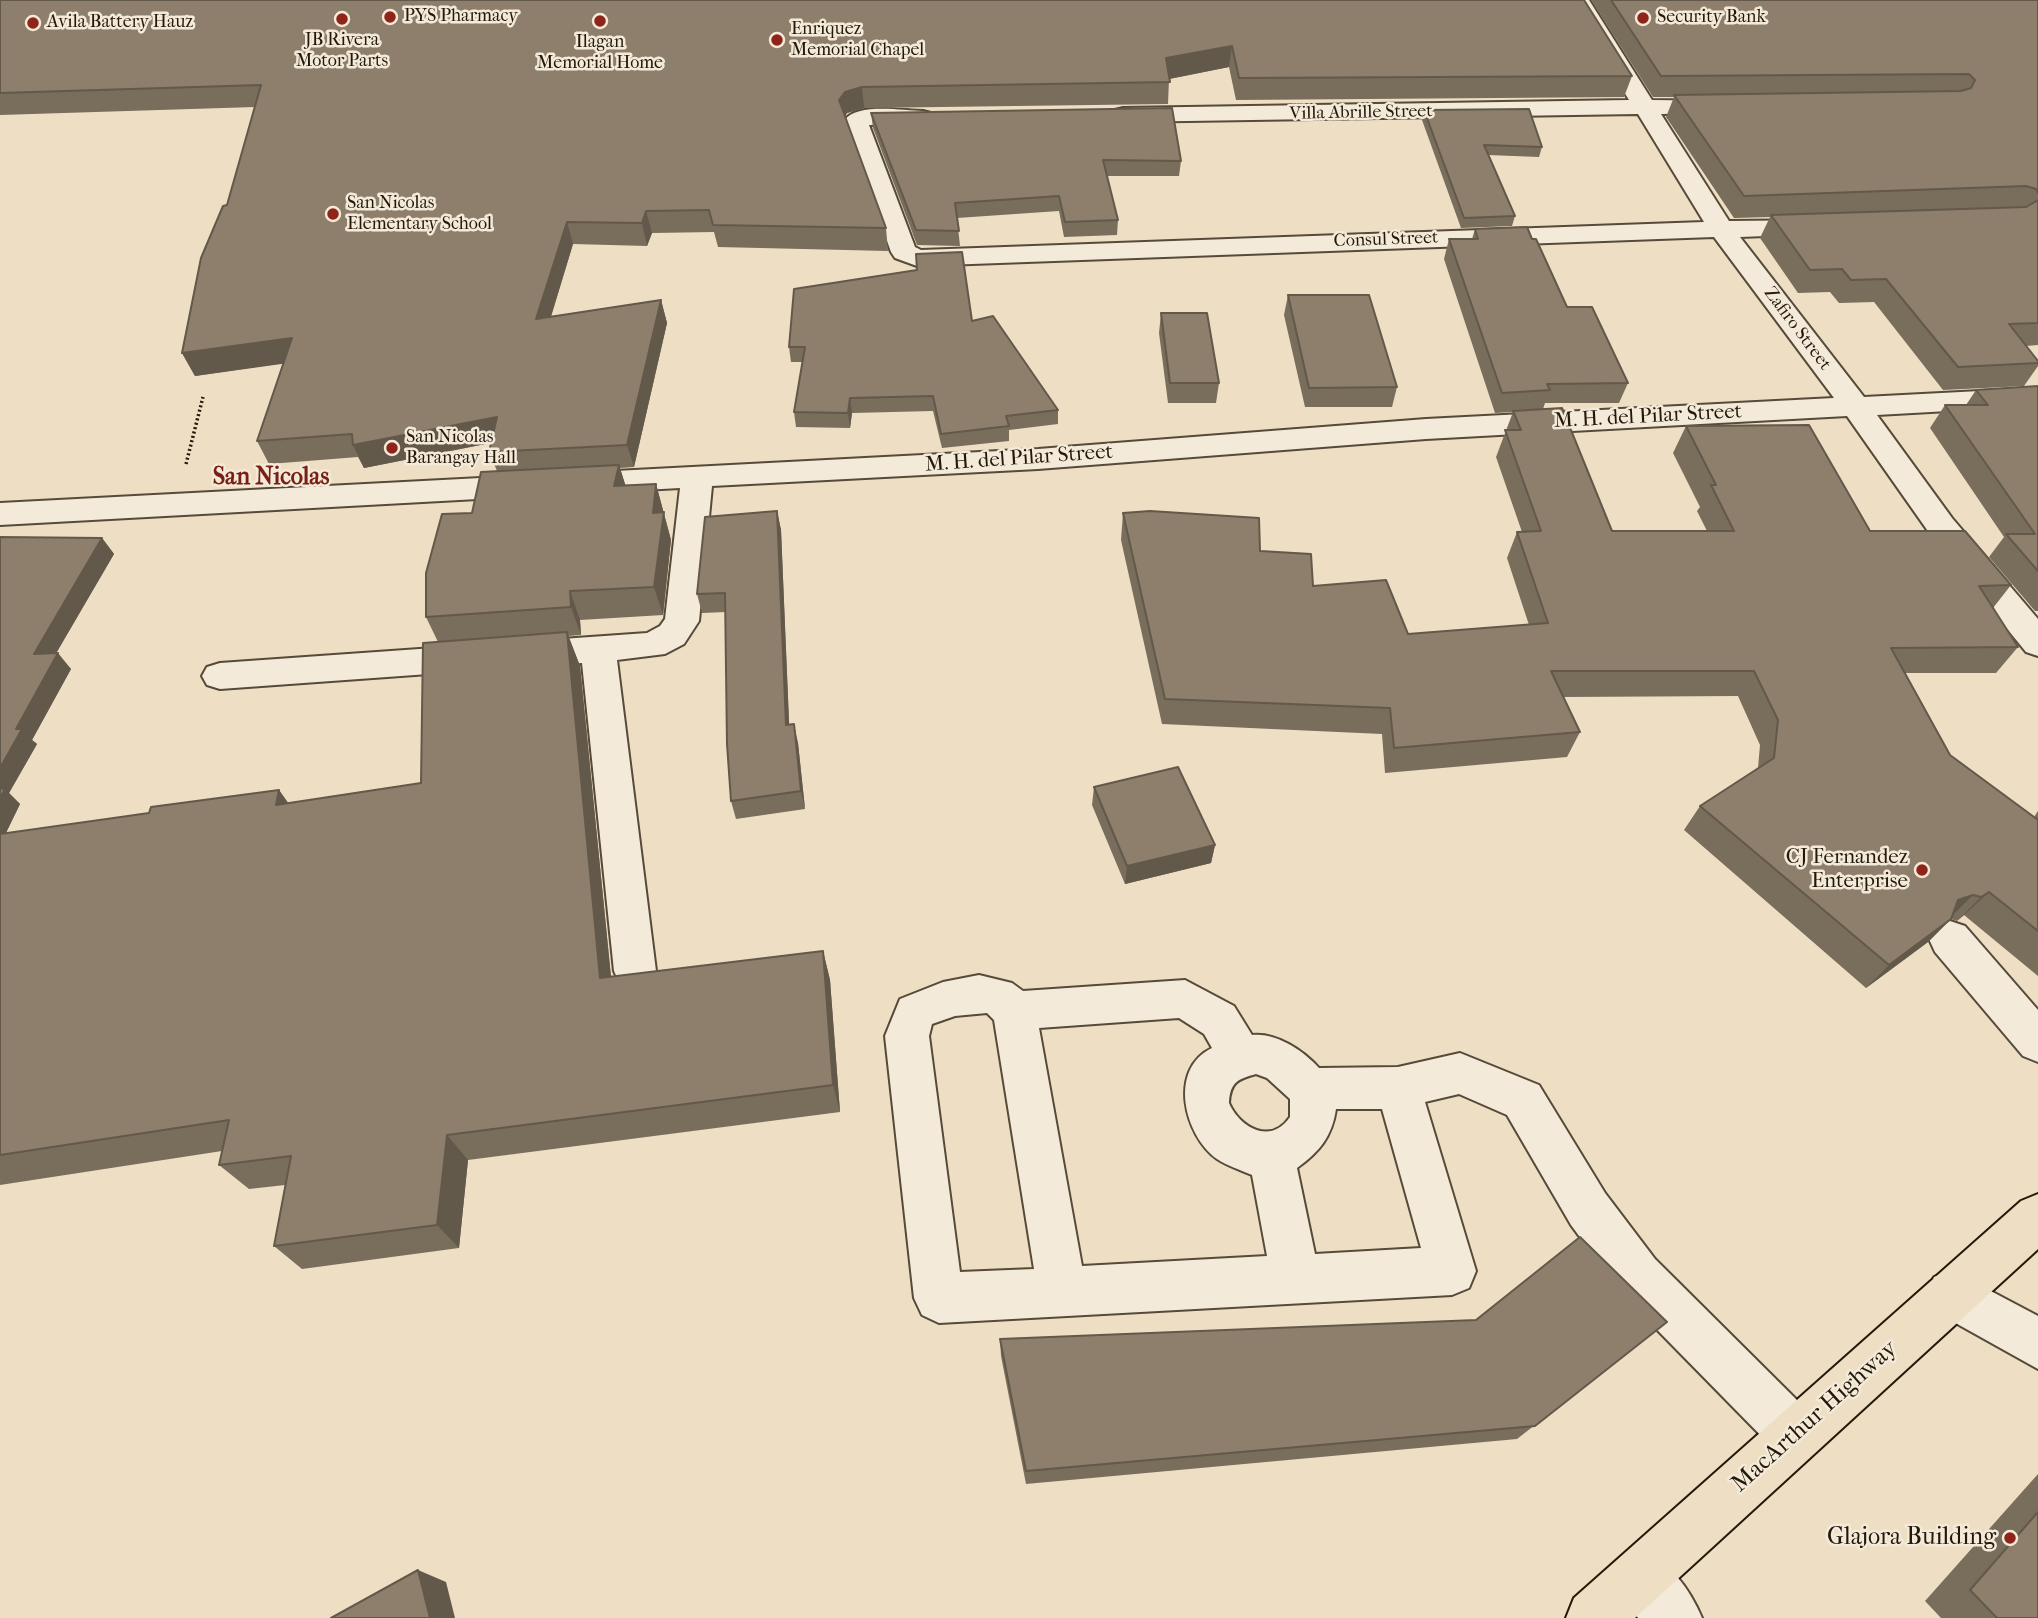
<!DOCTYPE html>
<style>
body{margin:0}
canvas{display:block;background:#eddec4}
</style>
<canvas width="2038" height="1618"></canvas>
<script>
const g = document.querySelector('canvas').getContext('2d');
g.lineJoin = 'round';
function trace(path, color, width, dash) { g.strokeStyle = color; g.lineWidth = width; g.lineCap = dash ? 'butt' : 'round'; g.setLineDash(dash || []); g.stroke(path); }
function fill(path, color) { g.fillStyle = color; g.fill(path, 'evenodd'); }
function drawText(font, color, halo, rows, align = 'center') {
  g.font = font + ' "IM FELL French Canon",serif'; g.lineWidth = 5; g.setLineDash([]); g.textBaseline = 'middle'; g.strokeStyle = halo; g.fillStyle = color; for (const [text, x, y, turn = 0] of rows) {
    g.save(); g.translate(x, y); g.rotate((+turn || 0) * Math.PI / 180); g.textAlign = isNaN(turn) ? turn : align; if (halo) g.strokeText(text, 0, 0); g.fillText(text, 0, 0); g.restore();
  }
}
const path = new Path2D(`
 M186,464L203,397`);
const minor = new Path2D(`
 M1567,0H1589L1652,100L1729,101L1733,106L1729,111L1721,113L1661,114L1729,221L1826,220L1830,226L1826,232L1817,234L1740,237L1864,397L2038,388V406L1877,415L1952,518L2038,619V656L2026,652L1930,534L1847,416L1426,439L1038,469L712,486L699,621L684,644L665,654L617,660L656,971L650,984L635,989L620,984L614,971L582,663L220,689L207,685L202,676L207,667L220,663L647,633L660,626L665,619L680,488L0,525V503L1038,449L1426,419L1834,398L1714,237L917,266L895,258L891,252L844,121C857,102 902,111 923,111L931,113L935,118L931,123L923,125H869L915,247L921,250L1704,222L1638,114L1123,122L1115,120L1111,115L1115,110L1123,108L1629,100Z
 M1950,921L1965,926L2038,1010V1062L2023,1056L1935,952L1929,939L1935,926Z
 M979,975L1012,983L1023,991L1185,980L1234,1006L1252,1035C1276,1032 1304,1051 1319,1068L1398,1067L1460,1053L1539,1085L1605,1193L1655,1259L1813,1416L1821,1434L1813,1452L1795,1460L1777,1452L1621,1293L1571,1225L1507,1115L1459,1094L1425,1102L1476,1271L1469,1288L1452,1295L939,1323L922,1315L914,1298L885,1036L900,999L943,982ZM987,1013L994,1020L1034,1269L960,1272L929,1036L932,1024L955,1016ZM1179,1018L1204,1034L1212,1048C1168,1069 1184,1135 1217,1159C1227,1166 1241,1170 1252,1175L1267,1256L1082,1266L1039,1028ZM1256,1074L1267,1078L1290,1099V1117C1271,1145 1240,1128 1229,1103C1230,1082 1238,1079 1256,1074ZM1382,1109L1421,1248L1315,1254L1297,1168C1319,1152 1332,1137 1336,1109Z
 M1951,1270L2038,1316V1369L1934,1311L1927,1294L1934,1277Z
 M1640,1548C1669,1561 1690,1589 1702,1618H1638L1621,1595L1612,1576L1621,1557Z`);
const highway = new Path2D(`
 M2038,1194V1249L1635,1618H1566L1574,1598L2021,1201Z`);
const wall = new Path2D(`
 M0,0H1584L1632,76L1624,97L1236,100L1229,67L1169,79L1168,104L864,108L847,113L845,116L886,228L888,251L718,247L714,232L652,233L647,246L573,244L551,317L661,300L667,323L634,467L620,468L625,485L656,484L671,540L663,615L580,620L581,635L568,636L580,666L611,977L823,951L830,980L840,1112L468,1160L459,1248L302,1269L274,1246L285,1185L249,1189L219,1165L222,1151L0,1185V537L102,538L114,554L56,653L71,669L32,740L37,744L9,793L20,804L6,833L149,813L279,790L288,803L421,783L438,642L426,617L472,513L497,471L489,452L491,443L364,468L358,457L269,464L257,441L283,363L195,376L182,353L227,205L255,107L0,115Z
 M1591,0H2038V345L2026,346L2038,361V366L2024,386L1943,390L1874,302L1839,303L1830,292L1798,293L1760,238L1770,217L1734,218L1666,117L1674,97H1653Z
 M1424,110L1542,147L1539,157L1488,155L1515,216L1512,226L1461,228L1422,120Z
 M871,113L1181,161L1179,176H1107L1118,220L1117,235L1064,237L1059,211L957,218L960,246L917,245L873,128Z
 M1475,229L1532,239L1567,307L1628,383L1619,403H1545L1543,409L1612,531H1707L1697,511L1700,507L1673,453L1686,426L1870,531L2011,585L1993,608L2018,647L1996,673H1905L1950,755L2034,817L2038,811V976L1964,915L1957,921L1951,919L1928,942L1866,988L1684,830L1700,806L1758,768L1760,745L1738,696L1563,697L1580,732L1567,757L1385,773L1382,734L1162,724L1121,540L1123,513L1260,551L1313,586L1408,634L1529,625L1507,558L1517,532H1522L1496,457L1513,412L1495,413L1444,259L1449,239H1472Z
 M1288,295L1397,387L1392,407H1305L1284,315Z
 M1161,313L1219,383L1216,403H1168L1159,333Z
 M972,321L1058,410V424L1009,430V441L942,448L933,411L852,413L850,428L796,427L794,412L803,362H791L789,347Z
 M2038,386V611H2035L1989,557L2004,537L1930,428L1945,405H1966L1976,390Z
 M777,511L781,530L789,725L798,743L805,809L736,819L731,801L726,612L702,613L697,594Z
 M1094,787L1215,845L1211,863L1125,884L1092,805Z
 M1476,1320L1667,1322L1517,1439L1026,1484L1001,1356L1000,1339Z
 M2038,1474V1618H1941L1925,1601Z`);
const shadedWall = new Path2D(`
 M1232,46L1229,67L1164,80L1166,58Z
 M862,87L864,108L847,113L842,122L839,100L845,92Z
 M646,211L652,233L647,246L642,223Z
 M567,222L573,244L543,342L536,319Z
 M661,300L667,323L634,467L627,445Z
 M292,338L303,361L195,376L182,353Z
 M850,398L852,413L850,428L848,413Z
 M497,417L505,440L364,468L353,445Z
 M619,465L628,493L614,486Z
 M656,484L671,540L663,615L654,587L653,513Z
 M777,511L781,530L790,744L786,725Z
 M102,538L114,554L47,669L34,654Z
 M570,591L580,620L581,635L571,607Z
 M567,632L580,666L614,1007L600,978Z
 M58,653L71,669L32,740L37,744L9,793L20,804L0,845V768L16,729Z
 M794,724L798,743L805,809L801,791Z
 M279,790L301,821L276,805Z
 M1215,845L1211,863L1125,884L1127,866Z
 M1989,892L1964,915L1957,921L1981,897Z
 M1973,895L1949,919L1958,900Z
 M1951,919L1928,942L1866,988L1889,965Z
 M823,951L830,980L840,1112L833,1085Z
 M447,1135L468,1160L459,1248L437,1225Z
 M418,1570L446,1582L455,1618H430Z`);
const building = new Path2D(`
 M0,0H1584L1632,76L1239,78L1232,46L1166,58L1170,82L862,87L845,92L839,100L886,228L713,225L709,210L646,211L642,223L567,222L536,319L661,300L627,445L489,452L497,417L353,445L352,434L257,441L292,338L182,353L201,258L223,206L227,205L261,85L0,93Z
 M1611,0H2038V193L2036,189L2026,186L1744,196L1674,95L1961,91L1971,88L1975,80L1969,74L1661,76Z
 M1172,108L1181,161L1103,160L1118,220L1065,222L1059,196L955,203L959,231L916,230L871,113Z
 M1529,109L1542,147L1484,145L1515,216L1464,218L1424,110Z
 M2038,200V323L2009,324L2038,361V363L1958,367L1886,279L1851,280L1842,269L1810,270L1771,215L2026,207Z
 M1527,227L1532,239H1536L1567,307H1592L1628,383L1547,384L1550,390L1502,393L1449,239H1478L1475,229Z
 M962,252L972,321L993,316L1058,410L1006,416L1009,426L941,434L933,396L850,398L848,413L794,412L805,347H789L794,289L917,270L916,254Z
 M1288,295H1369L1397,387L1309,388Z
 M1161,313H1207L1219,383H1170Z
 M2038,386V571L2006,534H2035L1945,405H1988L1976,390Z
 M1562,408L1612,531H1734L1711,485H1716L1686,426L1809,425L1870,531H1965L2011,585L1979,586L2018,647L1891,648L1950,755L2038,820V931L1989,892L1981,897L1973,895L1958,900L1951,919L1889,965L1700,806L1774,758L1778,720L1754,671H1551L1580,732L1394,748L1390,708L1165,699L1123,513L1150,511L1259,518L1260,551L1311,554L1313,586L1386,580L1408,634L1548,623L1517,532L1541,531L1505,430H1521L1513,411Z
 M619,465L614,486L656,484L653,513L664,512L654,587L570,591L571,607L426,617V573L442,514L472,513L481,472Z
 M777,511L786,725L794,724L801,791L731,801L727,744L725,593L697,594L705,517Z
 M0,537L102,538L34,654L58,653L16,729H22L0,768Z
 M567,632L600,978L823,951L833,1085L447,1135L437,1225L274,1246L291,1156L219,1165L229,1120L0,1155V834L149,813L151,807L279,790L276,805L421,783L423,643Z
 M1178,767L1215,845L1127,866L1094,787Z
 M5,788L0,799V789Z
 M1580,1237L1667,1322L1535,1426L1026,1471L1000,1339L1476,1320Z
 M2038,1512V1618H1997L1970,1590Z
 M418,1570L430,1618H331Z`);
const markers = [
 [390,17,7,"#8f2418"],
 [1643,18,7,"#8f2418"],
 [342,19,7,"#8f2418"],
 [600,21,7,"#8f2418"],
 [33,23,7,"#8f2418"],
 [777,40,7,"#8f2418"],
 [333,214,7,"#8f2418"],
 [392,448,7,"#8f2418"],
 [1922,870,7,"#8f2418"],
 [2010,1538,7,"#8f2418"]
];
const farPoinames = [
 ["PYS Pharmacy",404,17],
 ["Security Bank",1657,18],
 ["Avila Battery Hauz",47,23],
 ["Enriquez",791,30],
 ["Memorial Chapel",791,51],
 ["JB Rivera",342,41,"center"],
 ["Motor Parts",342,62,"center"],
 ["Ilagan",600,43,"center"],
 ["Memorial Home",600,64,"center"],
 ["San Nicolas",347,204],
 ["Elementary School",347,225],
 ["San Nicolas",406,438],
 ["Barangay Hall",406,459]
];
const farStreetnames = [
 ["Villa Abrille Street",1361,113,-1],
 ["Consul Street",1386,240,-2],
 ["Zafiro Street",1797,329,53]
];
const streetNames = [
 ["M. H. del Pilar Street",1648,417,-3],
 ["M. H. del Pilar Street",1019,459,-4]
];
const poiNames = [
 ["CJ Fernandez",1908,858],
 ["Enterprise",1908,882]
];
const quarterNames = [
 ["San Nicolas",271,478]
];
const nearStreetnames = [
 ["MacArthur Highway",1815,1417,-42]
];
const nearPoinames = [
 ["Glajora Building",1996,1538]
];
trace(minor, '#564a38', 4);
trace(highway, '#24180a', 4);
trace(path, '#24180a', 3.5, [2, 2.5]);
fill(minor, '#f3ead9');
fill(highway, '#eddec4');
fill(wall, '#796d5c');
fill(shadedWall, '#63594b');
fill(building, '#8d7f6b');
trace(building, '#63594b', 2);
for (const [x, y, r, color] of markers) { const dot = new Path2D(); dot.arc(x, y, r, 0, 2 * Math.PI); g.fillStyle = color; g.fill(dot); trace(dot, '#f3ead9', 2.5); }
drawText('18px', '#24180a', '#f3ead9', farPoinames, 'left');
drawText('18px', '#24180a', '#f3ead9', farStreetnames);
drawText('21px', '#24180a', '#f3ead9', streetNames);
drawText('21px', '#24180a', '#f3ead9', poiNames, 'right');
drawText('bold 24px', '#7a1f14', '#f3ead9', quarterNames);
drawText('24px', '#24180a', '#f3ead9', nearStreetnames);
drawText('24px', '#24180a', '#f3ead9', nearPoinames, 'right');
</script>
